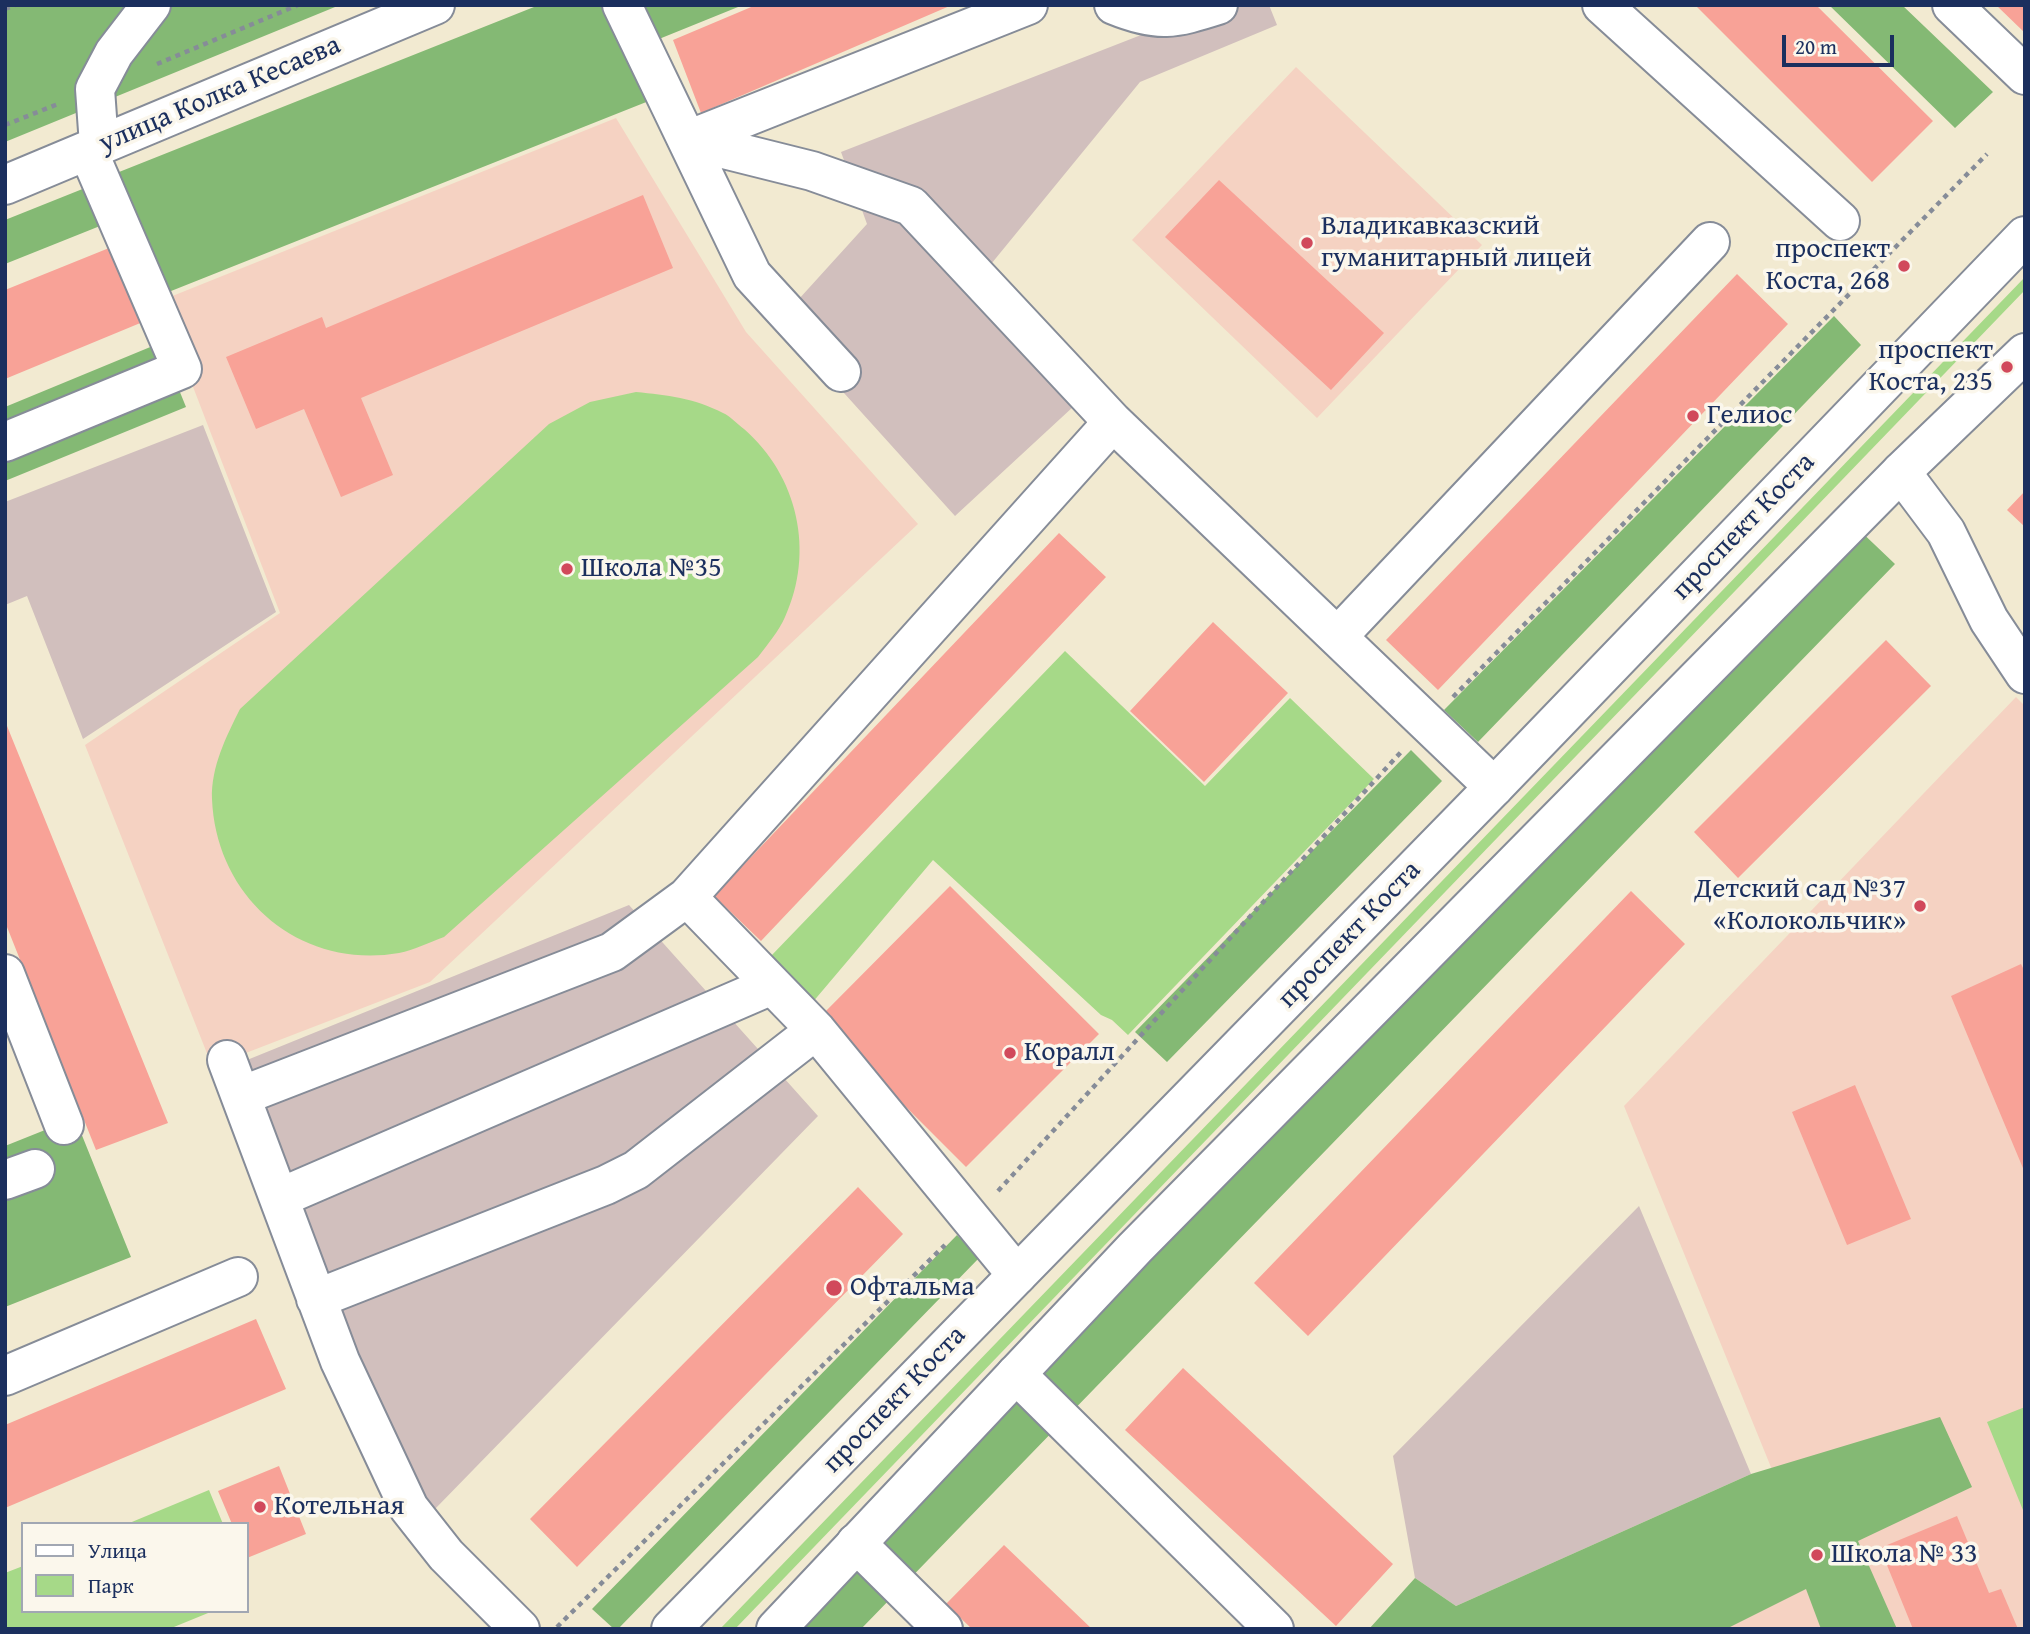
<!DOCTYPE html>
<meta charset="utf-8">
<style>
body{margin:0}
#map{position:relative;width:2030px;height:1634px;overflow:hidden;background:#f2ead1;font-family:"Gentium Book Plus",serif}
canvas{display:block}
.frame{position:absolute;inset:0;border:7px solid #1b2f5e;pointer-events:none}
.legend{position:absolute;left:21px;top:1522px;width:228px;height:91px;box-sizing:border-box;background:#fbf7ec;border:2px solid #a1a7b3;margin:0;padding:9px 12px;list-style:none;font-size:21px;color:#1b2f5e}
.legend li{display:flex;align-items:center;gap:14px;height:35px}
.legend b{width:35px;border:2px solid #a1a7b3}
.scale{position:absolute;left:1782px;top:35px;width:112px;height:32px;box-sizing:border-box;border:4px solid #1b2f5e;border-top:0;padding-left:9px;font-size:21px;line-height:24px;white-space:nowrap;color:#1b2f5e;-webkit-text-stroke:5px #fbf7ec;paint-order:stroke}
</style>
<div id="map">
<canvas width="2030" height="1634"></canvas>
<div class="frame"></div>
<ul class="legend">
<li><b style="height:9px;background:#fff"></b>Улица</li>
<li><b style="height:19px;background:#a6d988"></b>Парк</li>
</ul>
<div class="scale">20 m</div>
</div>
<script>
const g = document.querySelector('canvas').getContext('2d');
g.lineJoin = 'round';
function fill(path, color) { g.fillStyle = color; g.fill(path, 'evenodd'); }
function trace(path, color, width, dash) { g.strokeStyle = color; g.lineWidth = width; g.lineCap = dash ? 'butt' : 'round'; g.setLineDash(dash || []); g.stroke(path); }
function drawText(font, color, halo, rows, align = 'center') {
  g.font = font + ' "Gentium Book Plus",serif'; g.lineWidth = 7; g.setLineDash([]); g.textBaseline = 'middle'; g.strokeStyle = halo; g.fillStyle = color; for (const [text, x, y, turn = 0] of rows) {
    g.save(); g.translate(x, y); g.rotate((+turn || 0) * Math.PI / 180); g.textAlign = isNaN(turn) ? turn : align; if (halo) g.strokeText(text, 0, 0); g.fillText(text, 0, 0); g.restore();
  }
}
const built = new Path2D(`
 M1296,67L1482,245L1317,418L1132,240Z
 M616,118L746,332L918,524L430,982L212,1066L85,745L280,613L160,301Z
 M2016,697L2025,706V1629H1440L1777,1482L1624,1106Z`);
const industrial = new Path2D(`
 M1218,5H1269L1277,25L1140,82L978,280L1087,394L955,516L779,321L867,224L841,152Z
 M203,425L276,612L83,739L27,596L5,605V502Z
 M629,905L818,1116L435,1509L328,1362L215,1073Z
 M1639,1206L1751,1474L1456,1606L1415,1578L1393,1456Z`);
const green = new Path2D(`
 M2025,277V290L735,1629H720Z
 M636,392C667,395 694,398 723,413C730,416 737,424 744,429C798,476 815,552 785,617C779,631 767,645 758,657L444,937C430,942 414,950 399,953C300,970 216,898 212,799C211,767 226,737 240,709L549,424L590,402Z
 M1065,651L1205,786L1290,698L1374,779L1128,1035L1112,1020L1101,1015L933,860L790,1029L744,984Z
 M2025,1407V1515L1987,1422Z
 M209,1490L223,1524H127Z
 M23,1566V1611H213L169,1629H5V1573Z`);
const forest = new Path2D(`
 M5,5H340L5,142Z
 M539,5H743L659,39L679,89L156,297L109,176Z
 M1829,5H1902L1993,92L1955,128Z
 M95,184L110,222L5,264V220Z
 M1834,316L1861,345L1478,742L1444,710Z
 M160,343L186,407L5,481V407Z
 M1854,525L1895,564L861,1629H790Z
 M1411,750L1442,781L1167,1062L1135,1032Z
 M75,1118L131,1257L5,1307V1146Z
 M957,1235L979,1258L618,1629H614L592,1609Z
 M1940,1417L1972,1487L1858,1541L1897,1629H1821L1806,1589L1726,1629H1369L1415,1578L1456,1606L1751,1474Z`);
const building = new Path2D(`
 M756,5H952L701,113L673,40Z
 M1695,5H1816L1933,121L1872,182Z
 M1996,5H2025V33Z
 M1219,180L1384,333L1331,390L1165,237Z
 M643,195L673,268L361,398L393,475L341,497L304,409L256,429L226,357L322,317L326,328Z
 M119,244L150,319L5,379V290Z
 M1737,274L1788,324L1438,690L1386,640Z
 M2025,491V527L2007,510Z
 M1059,533L1106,577L761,941L714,896Z
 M1213,622L1288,693L1204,782L1130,711Z
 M1886,640L1931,686L1738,878L1694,832Z
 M5,721L168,1123L96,1150L5,922Z
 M950,886L1099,1034L966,1167L818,1019Z
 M1631,891L1685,944L1308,1336L1254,1283Z
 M2021,964L2025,972V1173L1951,996Z
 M1855,1085L1911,1219L1847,1245L1792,1112Z
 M858,1187L903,1234L577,1567L530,1519Z
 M256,1319L286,1389L5,1508V1425Z
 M1183,1368L1393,1564L1336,1626L1125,1430Z
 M279,1466L306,1534L247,1558V1524H232L218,1491Z
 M1957,1516L1989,1593L2001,1589L2018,1629H1913L1880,1548Z
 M1004,1545L1092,1629H972L946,1604Z`);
const path = new Path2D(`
 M5,9L15,5
 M157,64L298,5
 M5,125L58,104
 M1453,697L1987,154
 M998,1191L1401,752
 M557,1627L945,1245`);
const minor = new Path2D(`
 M622,5L752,275L841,372
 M1114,5C1158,23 1174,19 1218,5
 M1602,5L1840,221
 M1952,5L2025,75
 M688,140L812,171L911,206L1113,422
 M688,140L1028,5
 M99,145L95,89L114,53L151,5
 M5,185L435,5
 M5,442L182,369L88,151
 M1901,472L1946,532L1989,620L2025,674
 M1338,636L1710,242
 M687,897L816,1030L1017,1275
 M5,974L64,1125
 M227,1060L340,1361L409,1508L446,1555L520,1629
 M241,1096L612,952L687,897L1113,422L1494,787
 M5,1180L35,1169
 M279,1198L772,985
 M316,1299L606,1185L636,1170L816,1030
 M1016,1374L1274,1629
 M5,1376L238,1277
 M856,1543L943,1629`);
const major = new Path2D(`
 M671,1629L1494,787L2025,236
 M776,1629L1135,1248L1901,472L2025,353`);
const markers = [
 [1307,243,7,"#d1495b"],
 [1904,266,7,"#d1495b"],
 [2007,367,7,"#d1495b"],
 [1693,416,7,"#d1495b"],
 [567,569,7,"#d1495b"],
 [1920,906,7,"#d1495b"],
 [1010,1053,7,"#d1495b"],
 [834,1288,9,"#d1495b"],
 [260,1507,7,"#d1495b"],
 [1817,1555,7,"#d1495b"]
];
const streetNames = [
 ["улица Колка Кесаева",220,95,-23],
 ["проспект Коста",1744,527,-46],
 ["проспект Коста",1350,935,-46],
 ["проспект Коста",895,1400,-46]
];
const poiNames = [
 ["Владикавказский",1321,227],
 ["гуманитарный лицей",1321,259],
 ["проспект",1890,250,"right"],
 ["Коста, 268",1890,282,"right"],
 ["проспект",1993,351,"right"],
 ["Коста, 235",1993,383,"right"],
 ["Гелиос",1707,416],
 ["Школа №35",581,569],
 ["Детский сад №37",1906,890,"right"],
 ["«Колокольчик»",1906,922,"right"],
 ["Коралл",1024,1053],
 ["Офтальма",850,1288],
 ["Котельная",274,1507],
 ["Школа № 33",1831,1555]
];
fill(built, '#f5d2c2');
fill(industrial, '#d1bfbd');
fill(green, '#a6d988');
fill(forest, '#84b974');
fill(building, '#f8a297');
trace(minor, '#868c98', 42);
trace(major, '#868c98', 42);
trace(path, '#868c98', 4.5, [5, 5]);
trace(minor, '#fff', 38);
trace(major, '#fff', 38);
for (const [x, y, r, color] of markers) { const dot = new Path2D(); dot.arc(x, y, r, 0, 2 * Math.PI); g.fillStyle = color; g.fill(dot); trace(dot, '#fbf7ec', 2.5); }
drawText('28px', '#1b2f5e', '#fbf7ec', streetNames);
drawText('28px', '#1b2f5e', '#fbf7ec', poiNames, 'left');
</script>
